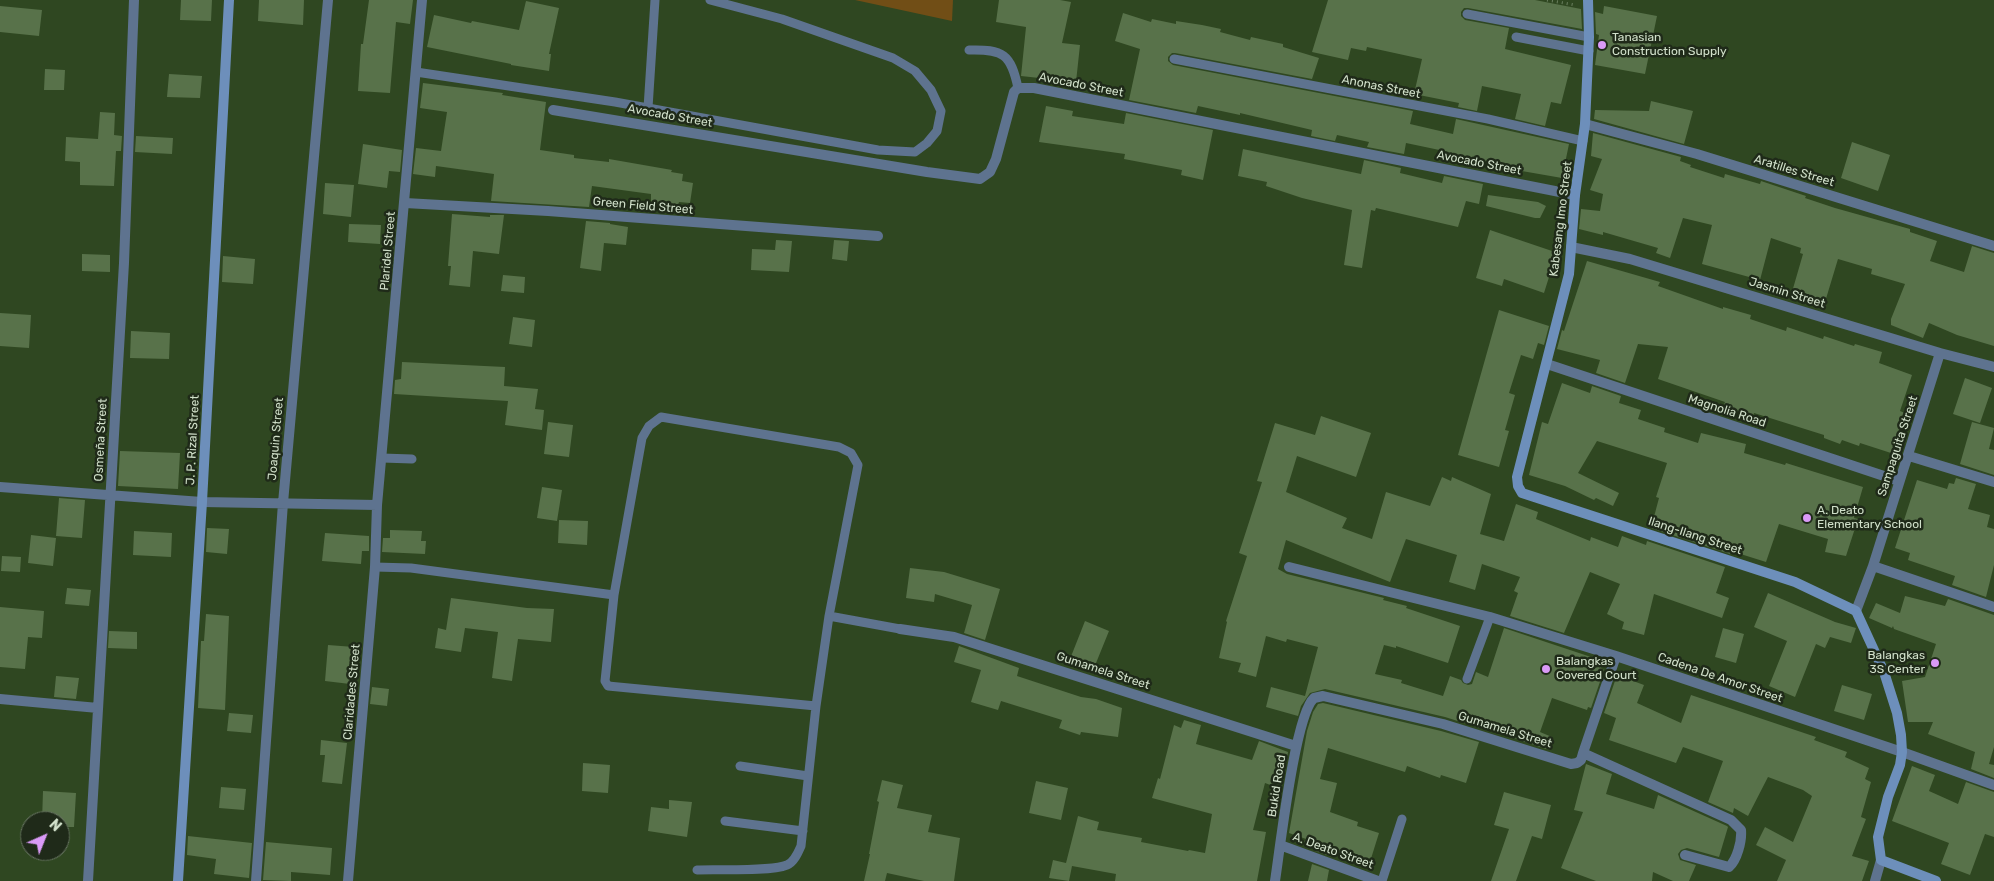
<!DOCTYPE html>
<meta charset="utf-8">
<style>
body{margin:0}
#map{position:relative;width:1994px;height:881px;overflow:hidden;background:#2f4721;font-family:Rubik,sans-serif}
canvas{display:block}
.north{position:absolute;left:20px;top:811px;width:50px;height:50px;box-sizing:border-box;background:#1f2a19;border:1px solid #667360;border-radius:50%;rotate:44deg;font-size:14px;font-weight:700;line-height:20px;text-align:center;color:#d1e0ca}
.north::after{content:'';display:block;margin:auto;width:18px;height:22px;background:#da9af7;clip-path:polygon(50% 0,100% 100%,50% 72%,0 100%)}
</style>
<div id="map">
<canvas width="1994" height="881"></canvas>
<div class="north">N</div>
</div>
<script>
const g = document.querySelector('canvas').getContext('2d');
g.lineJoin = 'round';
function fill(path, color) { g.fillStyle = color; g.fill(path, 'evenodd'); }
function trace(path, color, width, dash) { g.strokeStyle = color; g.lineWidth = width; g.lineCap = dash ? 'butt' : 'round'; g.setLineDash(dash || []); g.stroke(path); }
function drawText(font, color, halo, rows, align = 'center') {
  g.font = font + ' Rubik,sans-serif'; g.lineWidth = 5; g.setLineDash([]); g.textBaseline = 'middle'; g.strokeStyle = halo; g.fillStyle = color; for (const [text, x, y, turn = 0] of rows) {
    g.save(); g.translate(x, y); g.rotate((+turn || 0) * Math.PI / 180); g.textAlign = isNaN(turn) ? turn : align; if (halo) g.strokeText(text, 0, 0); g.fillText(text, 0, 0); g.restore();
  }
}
const green = new Path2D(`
 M855,0H953L952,21Z`);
const building = new Path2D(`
 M181,0H212L211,21L180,20Z
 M259,0H304L303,25L258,21Z
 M369,0H413L410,24L396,22L390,93L358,91L361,44H363Z
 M999,0H1060L1071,2L1062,43L1080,45L1076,82L1021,76L1026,27L996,22Z
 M1328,0H1535L1581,9L1582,29L1468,8H1464L1461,12V16L1465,20L1509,28L1505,49L1571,65L1561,104L1551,102L1545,126L1515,119L1521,94L1482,86L1477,111L1458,107L1459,103L1414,94L1422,59L1367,47L1366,51L1351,48L1348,60L1312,52Z
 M526,1L559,8L549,54H551L549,71L511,65V64L427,47L434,15L471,23L472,21L519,30Z
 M0,6L42,10L39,36L0,32Z
 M1604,6L1657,16L1645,74L1595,65L1599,35L1596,34L1595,12L1603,14Z
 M1123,13L1151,22L1152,19L1176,24V21L1202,25L1221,29L1220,32L1250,40L1251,37L1283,44V47L1319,58L1312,79L1175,53H1172L1168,57V61L1173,65L1413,111L1410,124L1453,134L1456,119L1569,144L1562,178L1447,158L1449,152L1406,143L1404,154L1367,147L1369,142L1337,135L1335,141L1311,136L1312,130L1240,113V115L1198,106L1196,113L1129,100L1140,49L1115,41Z
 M45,69L65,70L64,90H44Z
 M169,74L202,76L200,98L167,97Z
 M423,83L503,93L502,95L546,102L540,150L574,155V158L609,162V159L672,170L671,172L683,174L682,181L693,183L690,203L679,202L678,206L651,203V194L592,186L589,207L491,201L494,174L436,166L435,177L413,174L416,148L441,151L447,112L420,108Z
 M1651,101L1693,111L1684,144L1594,119L1595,110L1649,111Z
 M1046,106L1073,111L1072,116L1124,124L1126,113L1213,130L1203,180L1181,175L1182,170L1124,159L1125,154L1039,142Z
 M100,112L115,113L114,135L122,136L121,151H116L114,186L80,185V162L65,161L66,137L98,139Z
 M1593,133L1681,157L1680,161L1691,165L1690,167L1724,178L1725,174L1760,184L1761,181L1806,196L1805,198L1835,208L1910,229V232L1937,241L1930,261L1964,272L1972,246L1994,253V346L1957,335L1929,323L1923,338L1891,325V319L1905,284L1871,274L1872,269L1838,259L1825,302L1792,292L1803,254L1800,253L1801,248L1771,238L1760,280L1702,264L1712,225L1683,218L1670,258L1656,253L1658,248L1603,232V235L1579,229L1581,209L1600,211L1603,194L1590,190L1602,159L1591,156Z
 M136,136L173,138L172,154L135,152Z
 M1852,142L1890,155L1878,191L1841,178Z
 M363,144L402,150L400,172L389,171L387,188L358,184Z
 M1243,149L1361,174L1364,160L1401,168L1400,173L1442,183L1444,176L1483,184L1479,204L1466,201L1458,227L1376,208L1375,211L1371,210L1362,268L1344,265L1352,210L1302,198L1266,186L1267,182L1238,176Z
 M325,183L354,185L351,217L323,214Z
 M1488,195L1538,202L1546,206L1540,218H1535L1486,206Z
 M452,214L490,217V215H504L499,254L473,251L470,287L449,285L451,266H448Z
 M586,221L610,223V224L628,227L626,245L604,243L601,271L580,268Z
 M349,224L381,225L380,244L348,242Z
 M1490,230L1555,252V258L1544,293L1504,279L1502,286L1476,278Z
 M776,240L792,241L789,272L751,270L752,249L775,250Z
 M834,240L849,241L847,261L832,259Z
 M82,254L110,255V272L82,271Z
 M223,256L255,259L253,284L222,282Z
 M1587,261L1660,282L1658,286L1723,309V307L1751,315L1750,319L1786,331L1787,327L1823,339L1824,336L1854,346L1855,344L1882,352L1879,363L1912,375L1900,411L1905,413L1891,453L1860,443L1859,446L1842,440L1840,444L1824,438V435L1754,413L1753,417L1723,407L1725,402L1658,379L1668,347L1638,344L1625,383L1596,373L1600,360L1557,349L1562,330L1564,331Z
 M503,275L525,277L524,293L501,291Z
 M1499,310L1549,326L1544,345L1538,343L1533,359L1521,355L1509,393L1515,395L1505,430L1509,431L1499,467L1458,455Z
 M0,313L31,315L29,348L0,346Z
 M513,317L535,320L532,347L509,344Z
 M131,331L170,333L169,359L130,358Z
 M402,362L505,367L504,386L538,389L535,409L544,410L542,430L505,425L508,401L394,394L395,380L401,379Z
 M1965,378L1992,388L1980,423L1953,414Z
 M1562,383L1590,393L1592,386L1621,396L1619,403L1641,410L1638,419L1665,428L1664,432L1698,443L1701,433L1746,444L1744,453L1785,465L1786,463L1863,487L1854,518L1858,519L1846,556L1825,552L1828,539L1779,524L1766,562L1731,551L1730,554L1651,528L1659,498L1656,497L1667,463L1597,441L1578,473L1619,493L1613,506L1596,498L1594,500L1565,486L1529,475L1542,422L1548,424Z
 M1321,416L1371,433L1356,477L1297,456L1286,492L1347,518L1342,528L1372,539L1386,492L1430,506L1442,477L1451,481L1452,477L1491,494L1480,534L1504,541L1516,504L1538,512L1536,519L1590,541L1591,537L1618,547L1622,536L1646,545L1647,541L1725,567L1716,593L1729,598L1722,618L1654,594L1644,635L1622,629L1624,622L1607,614L1620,584L1590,572L1564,633L1510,616L1518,593L1514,591L1520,577L1482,564L1475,590L1449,582L1457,555L1406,539L1390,582L1286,540L1278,569L1287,574L1384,598L1383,600L1407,606L1406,608L1460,626L1448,663L1396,646V648L1384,645L1375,674L1402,680L1401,683L1443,696L1450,676L1461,680L1463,683L1468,685L1472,684L1476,672L1488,677L1504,628L1603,661L1601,668L1604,670L1591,708L1588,707L1587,710L1552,698L1540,732L1552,737L1546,749L1514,738L1516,735L1485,723L1483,729L1445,717L1325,689L1310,693L1301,706L1298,716L1266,707L1271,687L1305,696L1318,647L1287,639L1286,642L1266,636L1256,677L1238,672L1241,663L1219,658L1227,622L1226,621L1247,556L1239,553L1262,482L1257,481L1275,423L1315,435Z
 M548,422L573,425L569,457L544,454Z
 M1972,422L1994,428L1989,449L1994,450V475L1960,464Z
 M120,451L180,453L178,489L118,486Z
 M1956,478L1976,484L1968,509L1990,515L1987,527L1994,529V565L1986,597L1952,585L1955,576L1908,560L1910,553L1895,548L1917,480L1947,489L1949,483L1954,484Z
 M542,487L562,490L557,521L537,518Z
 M59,498L85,500L82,538L56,536Z
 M559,520L588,521L587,545L558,543Z
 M207,528L229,529L227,554L206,552Z
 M390,530L422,531L421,541H426L425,554L382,552L383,538H390Z
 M134,531L172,533L171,557L133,555Z
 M325,533L369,536V551H362L361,564L322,561Z
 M31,535L56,538L53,566L28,563Z
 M2,556L21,557L20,572L1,571Z
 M910,568L944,572L1000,589L985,640L964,633L972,605L935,594L934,602L906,598Z
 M67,588L91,590L89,606L65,604Z
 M1768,593L1835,622L1856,628L1851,643L1830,637L1825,648L1816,644L1795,697L1769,686L1787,641L1754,627Z
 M1905,596L1945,606L1948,599L1994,615V747L1989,764L1994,765V778L1971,769L1975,752L1928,734L1933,722H1908L1902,681L1925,677L1936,644L1894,629L1893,626L1892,628L1869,618L1876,603L1900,613Z
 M451,598L527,608L554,609L551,642L518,639L512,681L492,678L498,632L465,628L461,652L435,648L438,628L446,630Z
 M0,607L44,611L42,638L28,637L25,669L0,667Z
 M206,614L229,616L225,710L198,708L201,641H204Z
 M1085,621L1109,631L1094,668L1070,659Z
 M1723,628L1744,634L1736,663L1715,657Z
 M109,631L137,632V649L108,648Z
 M328,645L354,647L350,684L325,681Z
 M959,646L1019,668L1017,676L1081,697L1096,699L1122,708L1118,737L1081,732L1080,735L1059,728L1062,720L1001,701L998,710L971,702L981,670L954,662Z
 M1617,675L1644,685L1637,703L1681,723L1691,695L1816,737L1814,740L1847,752L1845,757L1869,768L1865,779L1871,782L1861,817L1866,819L1852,856L1869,861L1862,881H1777L1786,860L1756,845L1765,827L1793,842L1812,796L1803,790L1768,777L1748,816L1734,808L1733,813L1708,802L1723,761L1683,747L1676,763L1609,740L1616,718L1604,713Z
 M56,676L79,678L76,699L54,697Z
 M1842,685L1872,694L1864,720L1834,711Z
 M372,687L389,689L387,706L370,704Z
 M1323,703L1441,731L1479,742L1466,783L1441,775L1440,778L1407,766L1405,772L1328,748L1320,779L1337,783L1330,812L1358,822L1357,826L1379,833L1369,865L1333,854V857L1315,851L1316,847L1304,842L1306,839L1289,833L1307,731L1313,712L1318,704Z
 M229,713L253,715L251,733L227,731Z
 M1184,720L1201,725L1196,744L1252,760L1259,741L1288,752L1281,789L1265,783L1253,830L1266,832L1257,881H1115L1116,874L1072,866L1069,881L1049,878L1053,860L1066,863L1078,816L1099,822L1097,830L1142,838L1141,842L1188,851L1189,850L1205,853L1212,814L1152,798L1158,778L1160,779L1174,725L1181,728Z
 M321,740L347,743L342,784L322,782L325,755H320Z
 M583,763L610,765L608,793L582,791Z
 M1586,764L1612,774L1606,794L1654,809L1658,795L1727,826L1728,827L1719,857L1687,848L1681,850L1678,854L1680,860L1696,865L1689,881H1673L1653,872L1652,881H1596L1561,868L1583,812L1574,810Z
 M1912,766L1935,775L1929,791L1958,804L1966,782L1994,792V837L1985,834L1970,875L1941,864L1949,843L1892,821Z
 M882,780L903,785L897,808L932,815L928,832L960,838L954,881H924L887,873L885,881H864L870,854H869L879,802L877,801Z
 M1036,781L1068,788L1061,820L1029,813Z
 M221,787L246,789L244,810L219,808Z
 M43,791L76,793L74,827H60V821H42Z
 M1504,792L1551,805L1542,839L1532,836L1516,881H1491L1509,829L1494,825Z
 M669,800L692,802L687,837L648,831L651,807L669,809Z
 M188,836L252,843L249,878L214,874L216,859L187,855Z
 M266,842L332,848L330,875L291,872V881L263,880Z
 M1312,864L1329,870L1327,881H1308Z`);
const path = new Path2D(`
 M1547,0L1575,5`);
const lane = new Path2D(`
 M1467,14L1589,37
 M1516,37L1589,51
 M969,50C1003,49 1011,54 1018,88
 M1174,59L1488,119L1583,141
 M416,72L615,102L878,150L915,152L927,143L937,131L941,111L931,90L915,71L893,58L782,19L710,0
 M648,108L655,0
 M661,417L839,447L851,453L858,465L829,616L816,706L608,686L605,681L614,595L642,438L649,426Z
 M382,458L412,459
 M375,567L411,568L614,595
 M829,616L900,629
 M1467,679L1490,617
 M740,766L808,776
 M725,821L803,831
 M697,870C717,869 770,872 787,865C794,862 798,853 801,846L816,706
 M1382,881L1402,819`);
const street = new Path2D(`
 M553,110L927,172L980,179L990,172L996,159L1014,92L1018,88H1034L1575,195
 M1585,124L1697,154L1994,246
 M405,203L548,211L878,236
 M1571,247L1630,259L1940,353L1994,367
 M1547,364L1899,481
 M1909,456L1994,482
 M0,487L202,502L377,505
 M1873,566L1994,607
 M1289,567L1490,617L1616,656L1902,752L1994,785
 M1856,611L1873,566L1940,353
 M900,629L954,637L1296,746
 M0,699L98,708
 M1583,753L1731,820L1741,830C1742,841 1737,860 1729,867L1685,855
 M1280,845L1378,881
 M88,881L124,263L134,0
 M256,881L283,503L328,0
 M348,881L375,567L377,505L422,0
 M1275,881C1280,849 1295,715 1314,698L1323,696L1443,724L1571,764L1577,763L1581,760L1583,753L1616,656
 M1875,881L1881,860`);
const secondary = new Path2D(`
 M1588,0L1589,37L1585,124L1575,195L1569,274L1517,477L1518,486L1522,493L1795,582L1856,611L1884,672L1897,713L1901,735L1902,752L1900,765L1888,797L1878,837L1881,860L1936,881
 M178,881L202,502L229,0`);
const markers = [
 [1602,45,5,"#da9af7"],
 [1807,518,5,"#da9af7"],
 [1935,663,5,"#da9af7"],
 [1546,669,5,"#da9af7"]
];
const poiNames = [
 ["Tanasian",1612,38],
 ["Construction Supply",1612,52],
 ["A. Deato",1817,511],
 ["Elementary School",1817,525],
 ["Balangkas",1925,656,"right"],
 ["3S Center",1925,670,"right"],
 ["Balangkas",1556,662],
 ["Covered Court",1556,676]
];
const streetNames = [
 ["Avocado Street",1081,85,11],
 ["Anonas Street",1381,87,11],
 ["Avocado Street",670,116,10],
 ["Avocado Street",1479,163,11],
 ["Aratilles Street",1794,171,17],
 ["Green Field Street",643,206,5],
 ["Kabesang Imo Street",1561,219,-83],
 ["Plaridel Street",388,251,-85],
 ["Jasmin Street",1787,293,17],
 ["Magnolia Road",1727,411,18],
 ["Joaquin Street",276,439,-85],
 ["Osmeña Street",101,440,-87],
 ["J. P. Rizal Street",193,440,-87],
 ["Sampaguita Street",1898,446,-72],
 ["Ilang-Ilang Street",1695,536,18],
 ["Gumamela Street",1103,671,18],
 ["Cadena De Amor Street",1720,678,19],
 ["Claridades Street",352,692,-85],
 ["Gumamela Street",1505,730,17],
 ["Bukid Road",1277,786,-81],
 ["A. Deato Street",1333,851,20]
];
fill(green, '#714e16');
fill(building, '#58724a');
trace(path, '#6b8060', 3, [1, 4]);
trace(lane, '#5e738f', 9);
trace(street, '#5e738f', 10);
trace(secondary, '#6d8fbb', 10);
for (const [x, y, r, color] of markers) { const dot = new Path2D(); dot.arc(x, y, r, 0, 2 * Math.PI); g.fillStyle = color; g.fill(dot); trace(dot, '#1f2a19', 2); }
drawText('12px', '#d1e0ca', '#1f2a19', poiNames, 'left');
drawText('12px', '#d1e0ca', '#1f2a19', streetNames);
</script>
